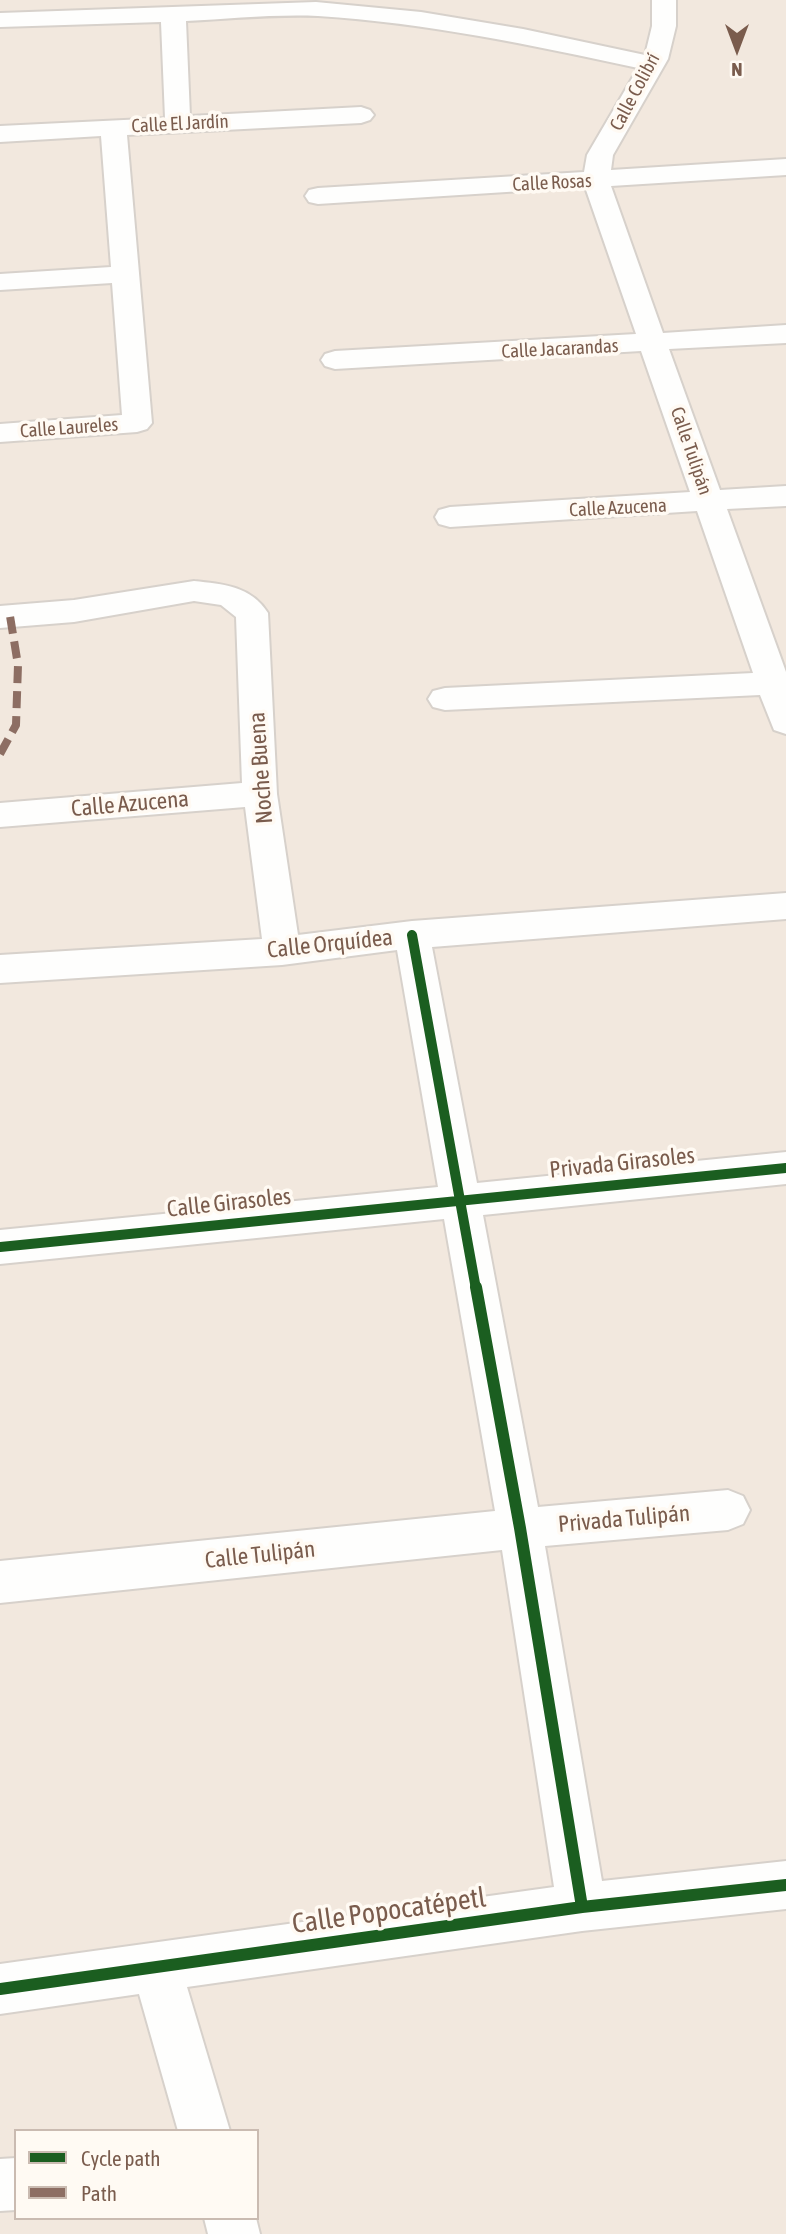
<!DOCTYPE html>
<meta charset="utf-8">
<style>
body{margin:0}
#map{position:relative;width:786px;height:2234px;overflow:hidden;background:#f9f5f0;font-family:"Asap Condensed",sans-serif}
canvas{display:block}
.legend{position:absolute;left:14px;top:2129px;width:245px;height:91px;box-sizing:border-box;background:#fffaf3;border:2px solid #cabbb1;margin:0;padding:9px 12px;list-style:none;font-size:21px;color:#7a5c4d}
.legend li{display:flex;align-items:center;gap:14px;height:35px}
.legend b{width:35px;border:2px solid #cabbb1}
.north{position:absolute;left:702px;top:14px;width:70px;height:70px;-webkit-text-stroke:5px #fffaf3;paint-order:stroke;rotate:180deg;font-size:19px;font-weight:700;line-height:28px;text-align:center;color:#7a5c4d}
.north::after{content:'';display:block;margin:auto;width:24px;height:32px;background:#7a5c4d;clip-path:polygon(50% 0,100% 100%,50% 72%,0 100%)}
</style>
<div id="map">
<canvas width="786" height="2234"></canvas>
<ul class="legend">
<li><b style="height:9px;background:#1b5e20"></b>Cycle path</li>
<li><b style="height:9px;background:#8d6e63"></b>Path</li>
</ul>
<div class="north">N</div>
</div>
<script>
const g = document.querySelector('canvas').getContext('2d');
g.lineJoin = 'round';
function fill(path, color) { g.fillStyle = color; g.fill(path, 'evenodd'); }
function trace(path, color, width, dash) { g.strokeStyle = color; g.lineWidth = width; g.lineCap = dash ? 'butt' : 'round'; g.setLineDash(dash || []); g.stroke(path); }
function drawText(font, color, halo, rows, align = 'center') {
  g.font = font + ' "Asap Condensed",sans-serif'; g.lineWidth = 7; g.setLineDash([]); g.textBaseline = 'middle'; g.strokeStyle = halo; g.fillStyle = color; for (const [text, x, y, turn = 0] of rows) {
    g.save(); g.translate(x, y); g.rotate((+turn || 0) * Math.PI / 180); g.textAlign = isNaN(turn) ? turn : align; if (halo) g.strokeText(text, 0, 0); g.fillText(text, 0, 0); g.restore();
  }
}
const residential = new Path2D(`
 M0,0H786V2234H0ZM16,2131H257V2218H16Z`);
const minor = new Path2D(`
 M652,0H676V26L668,59L613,155L611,170L786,159V175L611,186L663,333L786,325V343L669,349L720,490L786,486V506L727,509L786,672V734L774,730L760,695L445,710L433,707L428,699L433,691L445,688L753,673L697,511L450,527L439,524L435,517L439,510L450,507L690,492L641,351L335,369L325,366L321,360L325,354L335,351L636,334L585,187L318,204L309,202L305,196L309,190L318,188L584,172L587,155L638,68C532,45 427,23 318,16C275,14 229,19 186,21L190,116L361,107L370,110L374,115L370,120L361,123L127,135L152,423L147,429L137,432L0,442V424L122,415L112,283L0,290V274L111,267L101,136L0,142V126L165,118L161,22L0,27V13L316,2L421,12L523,29L645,55L652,26Z
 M194,581C223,584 251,586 268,613L277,794L298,935L412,921L786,893V919L432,947L477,1183L786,1152V1184L483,1215L538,1507L728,1490L743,1496L750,1510L743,1524L728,1530L545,1546L602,1881L786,1861V1909L582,1931L187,1987L230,2131H178L139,1994L0,2014V1964L554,1887L502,1550L0,1603V1561L495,1511L444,1219L0,1264V1230L438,1187L397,950L282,965L0,983V955L262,939L245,807L0,827V803L242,783L236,617L221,605L194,601L74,622L0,628V606L74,600Z
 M16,2158V2210L0,2211V2159Z
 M204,2218H256L260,2234H208Z`);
const quiet = new Path2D(`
 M0,754L16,725L18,665L10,616`);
const cyclewayFar1 = new Path2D(`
 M412,935L476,1289
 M0,1247L786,1168`);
const cycleway = new Path2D(`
 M476,1287L520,1528L582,1907
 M0,1989L582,1907L786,1885`);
const farStreetnames = [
 ["Calle Colibrí",635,92,-62],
 ["Calle El Jardín",180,124,-3],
 ["Calle Rosas",552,183,-3],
 ["Calle Jacarandas",560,349,-3],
 ["Calle Laureles",69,428,-4],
 ["Calle Tulipán",691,451,71],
 ["Calle Azucena",618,508,-3]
];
const streetNames = [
 ["Noche Buena",261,768,-94],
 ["Calle Azucena",130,804,-5],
 ["Calle Orquídea",330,944,-6],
 ["Privada Girasoles",622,1163,-6],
 ["Calle Girasoles",229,1203,-6],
 ["Privada Tulipán",624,1519,-5],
 ["Calle Tulipán",260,1555,-6]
];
const nearStreetnames = [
 ["Calle Popocatépetl",389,1911,-8]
];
fill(residential, '#f2e8de');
trace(minor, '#d7d1cb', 4);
fill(minor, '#fefefd');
trace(quiet, '#8d6e63', 8, [17, 8]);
trace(cyclewayFar1, '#1b5e20', 10);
trace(cycleway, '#1b5e20', 12);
drawText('19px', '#7a5c4d', '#fffaf3', farStreetnames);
drawText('23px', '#7a5c4d', '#fffaf3', streetNames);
drawText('28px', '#7a5c4d', '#fffaf3', nearStreetnames);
</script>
